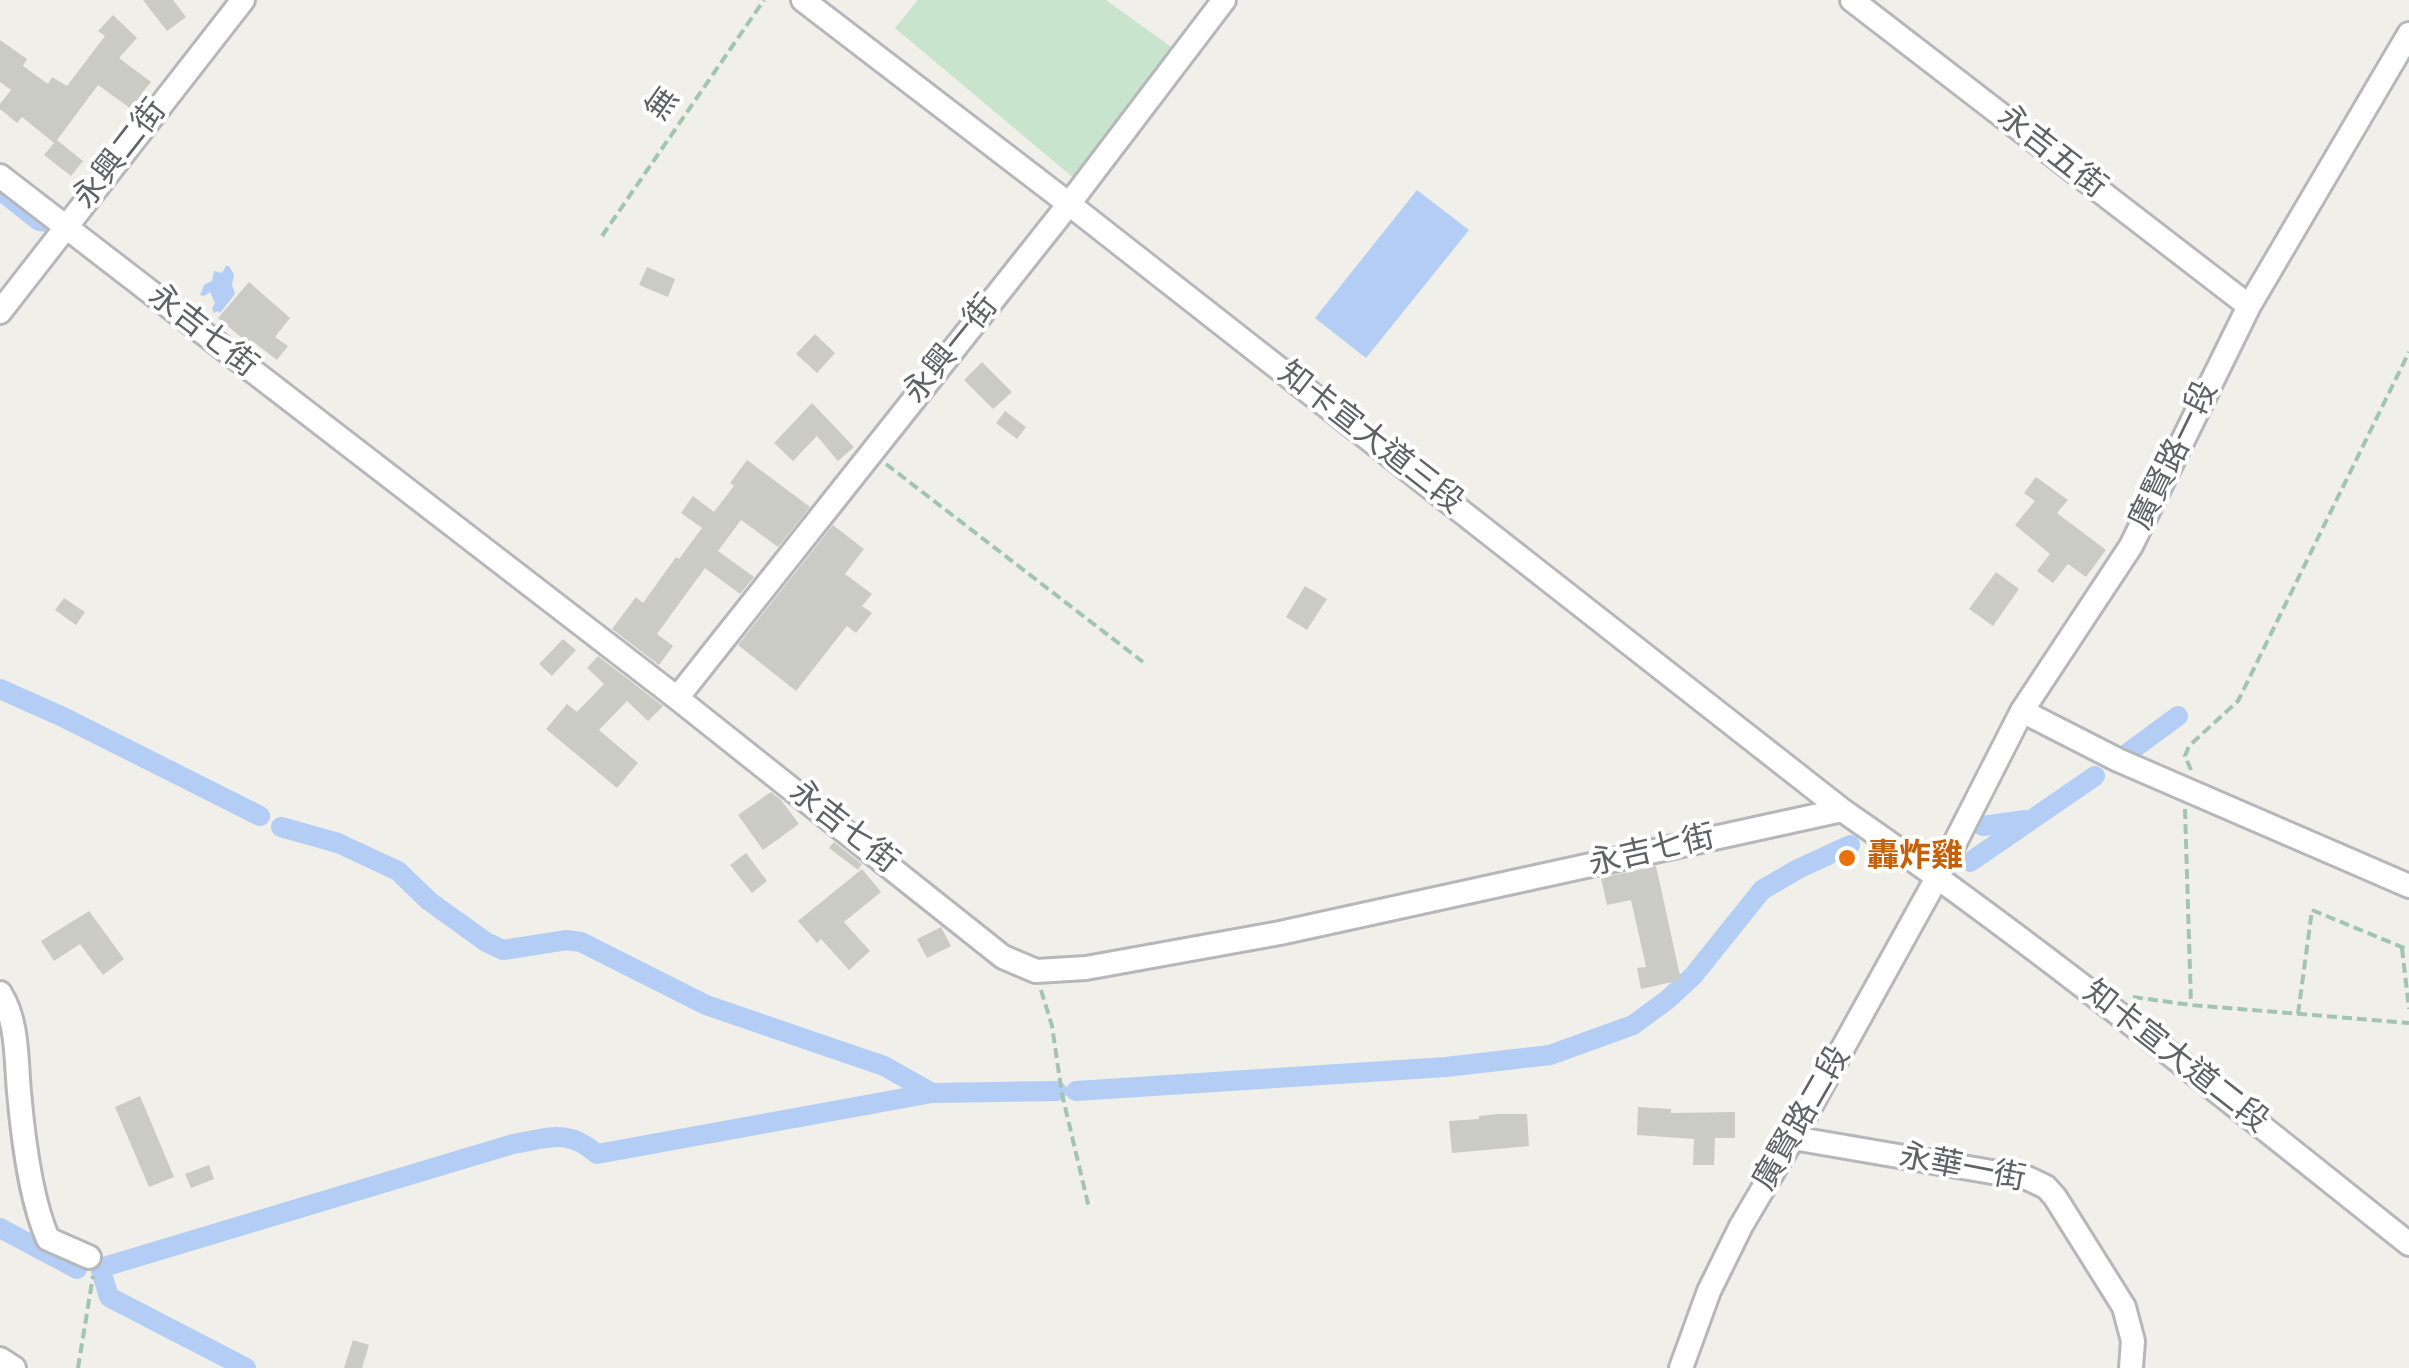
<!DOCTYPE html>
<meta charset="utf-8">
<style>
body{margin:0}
canvas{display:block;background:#f0efe9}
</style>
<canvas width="2409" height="1368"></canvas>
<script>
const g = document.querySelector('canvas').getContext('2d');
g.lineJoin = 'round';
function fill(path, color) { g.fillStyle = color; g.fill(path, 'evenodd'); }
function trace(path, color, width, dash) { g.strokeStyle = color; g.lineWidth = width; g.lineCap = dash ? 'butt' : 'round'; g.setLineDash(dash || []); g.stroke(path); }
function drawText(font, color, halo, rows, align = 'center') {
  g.font = font + ' Roboto,"Noto Sans TC",sans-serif'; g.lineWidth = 8; g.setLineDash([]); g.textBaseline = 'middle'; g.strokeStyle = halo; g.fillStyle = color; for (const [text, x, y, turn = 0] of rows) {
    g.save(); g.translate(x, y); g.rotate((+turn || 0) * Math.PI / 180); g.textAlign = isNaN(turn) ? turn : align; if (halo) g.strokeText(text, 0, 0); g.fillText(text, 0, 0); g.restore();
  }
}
const green = new Path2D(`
 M918,0H1106L1178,52L1076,180L895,28Z`);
const water = new Path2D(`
 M1417,190L1469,230L1366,358L1315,318Z
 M226,266H229L234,275L232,285L235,294L220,313L218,311L214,313L212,309L215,303L210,292L204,296L200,295L204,285L212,281L214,271L222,273Z`);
const canal = new Path2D(`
 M0,190L39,221L45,222
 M0,689L63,717L260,816
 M2129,752L2178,716
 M1983,826L2025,820
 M281,827L338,843L398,871L429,901L486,942L503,950L567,940L581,942L706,1005L884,1066L932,1093
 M1970,862L2095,776
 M1076,1091L1446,1067L1550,1055L1633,1025L1667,1000L1693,976L1762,890L1798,869L1850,845
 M0,1228L77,1269
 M107,1266L513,1144C549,1138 567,1128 597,1154L932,1093L1057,1091
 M100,1267L109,1297L246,1368`);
const building = new Path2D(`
 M143,0H173L186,17L167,31Z
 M113,15L137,38L119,58L151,82L141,94L144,96L134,111L98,85L57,140L83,161L71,176L44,155L54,143L22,117L17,123L0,109V104L11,90L0,82V40L27,59L23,66L48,84L52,77L67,86L105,36L98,31Z
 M647,267L675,279L668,297L639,285Z
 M249,282L290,318L275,337L288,346L277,360L251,340L248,343L218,318Z
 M815,334L835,353L817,373L796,354Z
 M982,362L1012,392L993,409L964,380Z
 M812,403L854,447L838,461L817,436L793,461L774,443Z
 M1005,411L1026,427L1017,439L996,423Z
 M747,460L810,507L778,547L741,520L718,551L754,577L740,594L705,568L657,634L673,646L659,665L612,629L636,597L643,603L676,557L679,559L702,528L681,513L693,496L714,512L734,486L730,483Z
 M2036,477L2068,500L2057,513L2106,550L2086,577L2068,564L2053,583L2037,571L2050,554L2015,525L2035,501L2024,493Z
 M833,525L864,549L845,574L872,594L862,606L872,613L856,633L847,626L796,691L738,645Z
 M1996,572L2019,589L1993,626L1969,609Z
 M1305,586L1327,599L1307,630L1286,617Z
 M64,598L85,612L76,625L55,610Z
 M563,639L576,650L552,676L539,664Z
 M598,656L663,706L648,721L627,701L599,730L638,763L617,788L546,729L567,704L577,712L604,684L587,668Z
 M771,792L781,800L799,824L763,850L738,815Z
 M834,842L862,864L858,870L829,848Z
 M746,853L767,881L752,893L730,865Z
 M1656,866L1681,980L1641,989L1637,968L1646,967L1631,900L1607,905L1601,878Z
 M862,869L881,892L844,922L870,951L849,970L821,939L817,943L798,921Z
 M89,911L124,959L103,975L80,944L54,961L41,941Z
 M941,927L951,946L927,958L917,939Z
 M140,1096L174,1177L149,1187L115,1107Z
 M1638,1107L1671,1109V1113L1735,1112V1138H1715L1714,1165H1693L1694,1139L1637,1135Z
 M1497,1114H1527L1529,1146L1452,1153L1449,1121L1479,1119V1116Z
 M209,1165L214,1179L191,1188L185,1174Z
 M353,1340L369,1345L362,1368H344Z`);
const path = new Path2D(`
 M602,236L764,0
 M886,464L1143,662
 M2191,770L2185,756L2189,746L2238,701L2409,352
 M2185,809L2191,1004
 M2402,948L2409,1009
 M1041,990L1052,1026L1062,1094L1089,1208
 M2133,997L2191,1005L2409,1023
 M2298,1014L2312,910L2409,950
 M78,1368L93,1276`);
const minor = new Path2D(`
 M803,0L1069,204L1842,810C2038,945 2223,1096 2409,1244
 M1852,0L2249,306
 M0,176L677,698L1003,957L1036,971L1086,968L1280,933L1842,810
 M0,312L243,0
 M677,698L1069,204L1224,0
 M2022,711L2118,760L2409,886
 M0,993C18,1021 16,1059 19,1092C23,1137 30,1198 48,1239L89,1257
 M1793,1138L2027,1178L2046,1187L2055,1197L2124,1307L2133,1341L2131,1368
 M0,1359L14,1368
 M1681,1368L1709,1291L1741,1226L1793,1138L1938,876L2022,711L2131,546L2249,306L2409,34`);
const markers = [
 [1847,858,10,"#e8710a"]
];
const streetNames = [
 ["無",664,105,-55],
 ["永吉五街",2051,153,38],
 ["永興二街",121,155,-52],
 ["永吉七街",202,332,38],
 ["永興一街",952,350,-51],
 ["知卡宣大道三段",1370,439,38],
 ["廣賢路一段",2175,456,-64],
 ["永吉七街",843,828,38],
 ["永吉七街",1652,852,-13],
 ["知卡宣大道二段",2175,1058,38],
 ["廣賢路二段",1803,1119,-60],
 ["永華一街",1962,1169,11]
];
const foodNames = [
 ["轟炸雞",1867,858]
];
fill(green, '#c9e4cd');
fill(water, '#b3cdf5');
trace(canal, '#b3cdf5', 20);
fill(building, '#cbcbc5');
trace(minor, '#b5b7bb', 28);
trace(path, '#a2c4b2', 4, [10, 5]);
trace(minor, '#fff', 22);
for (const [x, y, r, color] of markers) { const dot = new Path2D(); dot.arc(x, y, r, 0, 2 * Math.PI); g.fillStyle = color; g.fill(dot); trace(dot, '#fff', 4); }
drawText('32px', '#606267', '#fff', streetNames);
drawText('bold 32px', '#c56008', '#fff', foodNames, 'left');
</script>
